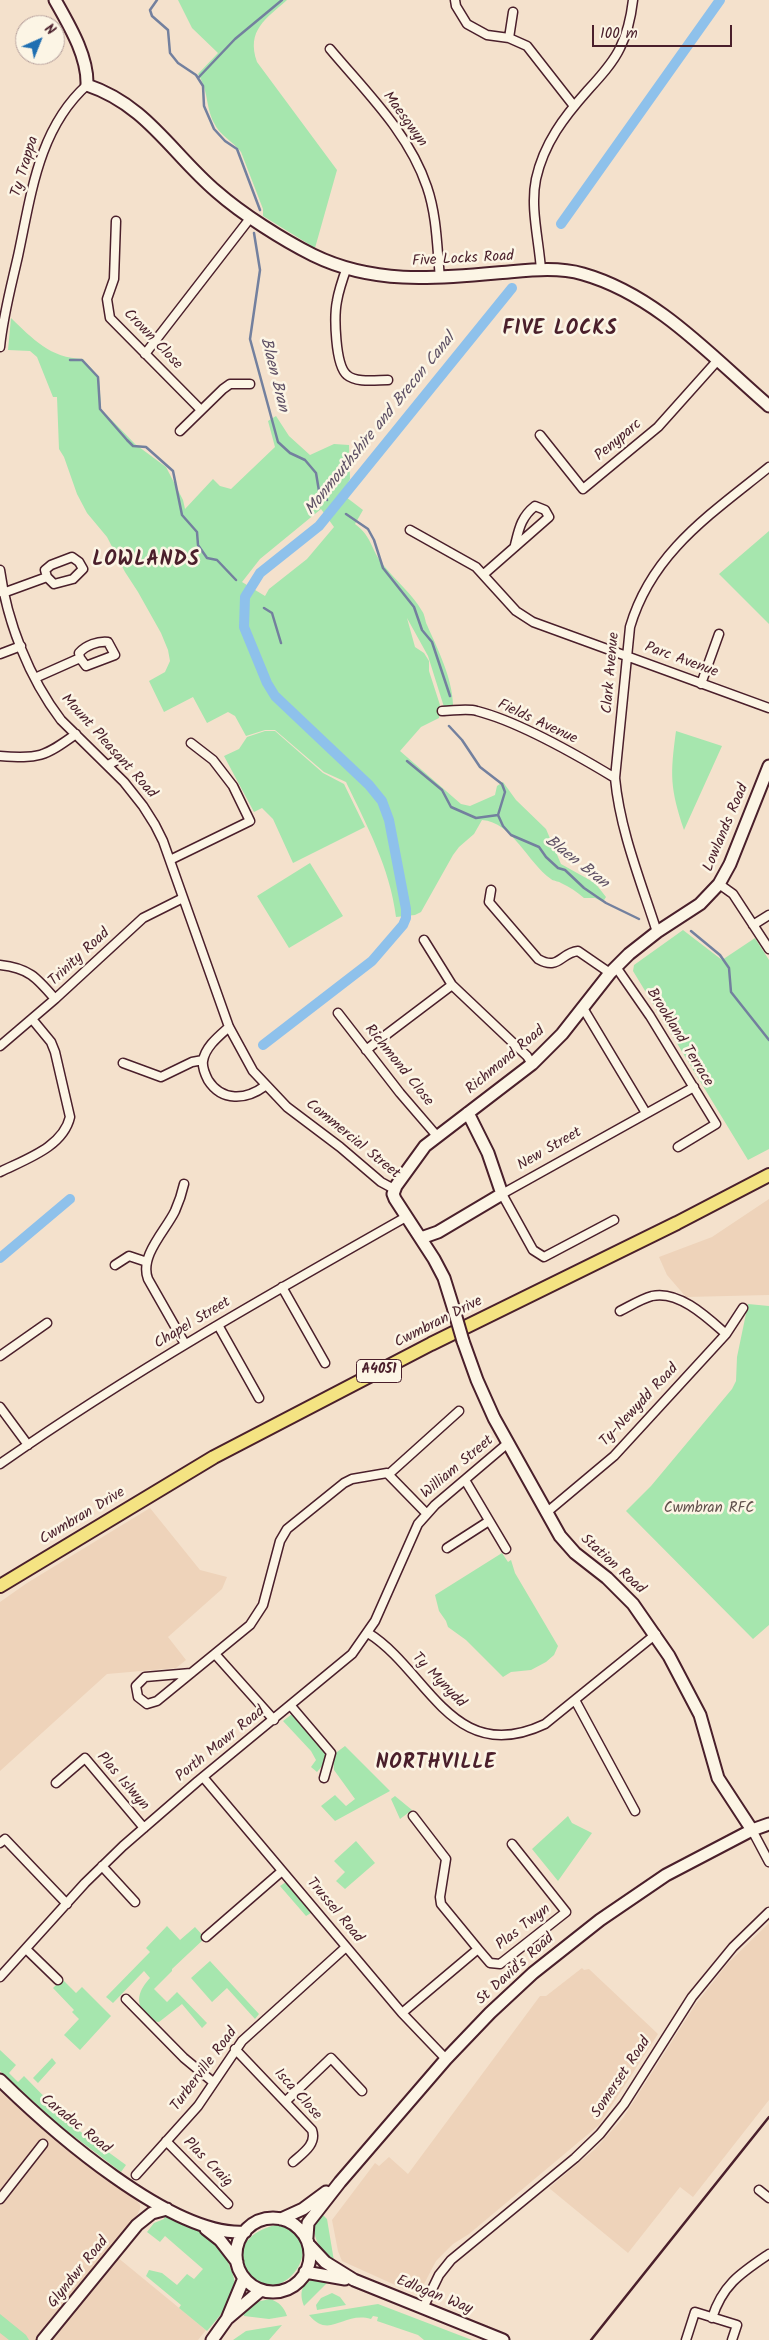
<!DOCTYPE html>
<style>
body{margin:0}
#map{position:relative;width:769px;height:2340px;overflow:hidden;background:#f4e1cc;font-family:Kalam,sans-serif}
canvas{display:block}
.north{position:absolute;left:15px;top:15px;width:50px;height:50px;box-sizing:border-box;background:#fcf5e5;border:1px solid #b59f9b;border-radius:50%;rotate:44deg;font-size:14px;font-weight:700;line-height:20px;text-align:center;color:#4a1f2b}
.north::after{content:'';display:block;margin:auto;width:18px;height:22px;background:#1f6fb2;clip-path:polygon(50% 0,100% 100%,50% 72%,0 100%)}
.scale{position:absolute;left:592px;top:25px;width:140px;height:22px;box-sizing:border-box;border:2px solid #4a1f2b;border-top:0;padding-left:6px;font-size:15px;line-height:18px;white-space:nowrap;color:#4a1f2b;-webkit-text-stroke:4px #fcf5e5;paint-order:stroke}
</style>
<div id="map">
<canvas width="769" height="2340"></canvas>
<div class="north">N</div>
<div class="scale">100 m</div>
</div>
<script>
const g = document.querySelector('canvas').getContext('2d');
g.lineJoin = 'round';
function fill(path, color) { g.fillStyle = color; g.fill(path, 'evenodd'); }
function trace(path, color, width, dash) { g.strokeStyle = color; g.lineWidth = width; g.lineCap = dash ? 'butt' : 'round'; g.setLineDash(dash || []); g.stroke(path); }
function drawText(font, color, halo, rows, align = 'center') {
  g.font = font + ' Kalam,sans-serif'; g.lineWidth = 5; g.setLineDash([]); g.textBaseline = 'middle'; g.strokeStyle = halo; g.fillStyle = color; for (const [text, x, y, turn = 0] of rows) {
    g.save(); g.translate(x, y); g.rotate((+turn || 0) * Math.PI / 180); g.textAlign = isNaN(turn) ? turn : align; if (halo) g.strokeText(text, 0, 0); g.fillText(text, 0, 0); g.restore();
  }
}
const built = new Path2D(`
 M769,1199V1295L686,1297L667,1275L659,1257L712,1237Z
 M150,1508L200,1570L227,1577L222,1589L168,1637L186,1660L176,1668L107,1674L0,1771V1602L27,1583Z
 M769,1923V2100L693,2197L680,2187L628,2253L549,2188L595,2149L623,2118L695,2005L728,1963Z
 M582,1968L584,1970L589,1969L658,2034L599,2125L469,2234L453,2244L436,2261L423,2286L404,2289L342,2261L338,2251L332,2220L375,2163L379,2166L389,2157L408,2174L540,1996H546Z
 M0,2088L46,2132L90,2167L135,2198L140,2205V2209L135,2220L39,2340H0Z
 M117,2257L206,2330L198,2340H51Z`);
const green = new Path2D(`
 M178,0H287C266,19 246,30 257,62L337,170L315,248L263,216V209L241,152C233,141 220,136 214,123C205,105 209,92 198,74L218,53L192,28Z
 M11,318C33,339 50,358 83,359L99,377L101,409L135,444L166,467L183,500L185,509L213,479L220,486L231,489L275,447L268,421L276,416L289,436L310,455L334,444L349,445L350,479L342,494L363,510L355,524C373,537 371,552 385,567C397,582 412,594 422,611C425,615 425,621 427,625C438,650 452,677 453,705L444,707L428,656L407,618L415,647L424,653L429,661V671L440,705L439,718L421,727L400,751L461,804L470,806L495,795L497,786L503,782L516,800L546,829L561,864L595,883L606,897L603,902L595,898H584C577,892 570,887 561,883C558,881 553,881 551,879C528,863 512,822 482,820L474,834L459,847L453,855L421,912L415,915L396,917C390,868 367,826 346,782L324,772L275,730H265L246,736L235,716L228,712L207,723L193,697L164,712L149,681L165,672L170,661L168,650L161,633L138,592L125,572L107,537L87,513L77,494L64,457L59,449L57,397H53L37,357L30,351L8,350ZM321,509L334,527L307,559L269,589L265,596L242,582L260,559Z
 M769,531V624L719,574Z
 M265,731H275L323,773L344,784L365,827L293,863L273,819L262,808L254,812L224,756L239,749L247,737Z
 M676,731L722,746L684,830C670,788 670,775 676,731Z
 M310,863L343,916L289,948L257,896Z
 M683,930L722,960L755,938L769,960V1149L748,1160L633,971L634,965Z
 M748,1304L769,1306V1625L753,1639L626,1511L651,1486L732,1389L736,1381L737,1357Z
 M502,1553L508,1562L511,1560L515,1573L558,1646L554,1655L546,1662L531,1670L511,1672L503,1677L466,1640L448,1627L446,1621L439,1611L435,1595Z
 M292,1714L328,1754V1759L317,1772L311,1767L316,1760L311,1751L283,1721Z
 M345,1746L390,1791L335,1821L321,1806L335,1795L346,1806L355,1799L334,1770L333,1755Z
 M395,1796L412,1810L400,1819L391,1799Z
 M568,1816L572,1823L592,1833L558,1881L532,1849Z
 M356,1841L375,1863L345,1889L336,1881L345,1872L334,1861Z
 M286,1882L311,1913L306,1916L280,1886Z
 M167,1926L180,1940L195,1927L205,1938L172,1969V1971L154,1989L167,2002L177,1992L207,2023L202,2028L182,2004L159,2022C153,2022 149,2019 145,2014C134,2001 140,1989 150,1978L144,1971L113,2003L106,1997L150,1952L146,1948Z
 M210,1961L259,2014L255,2019L227,1988L212,2002L191,1978Z
 M62,1979L76,1993L82,1987L111,2016L80,2050L64,2035L79,2019L72,2012L74,2010L53,1988Z
 M0,2050L16,2065L9,2073L18,2082L24,2076L74,2127L126,2165L121,2172L59,2125L5,2076L0,2071Z
 M52,2058L56,2063L38,2083L33,2078Z
 M165,2213L172,2214C196,2229 220,2240 230,2267C233,2274 236,2282 234,2289C230,2305 217,2319 207,2331L179,2308L181,2305L146,2276L149,2270L162,2273L177,2285L187,2274L194,2279L203,2269L165,2236L160,2242L147,2232L154,2223L164,2219Z
 M321,2213L327,2219L334,2261C318,2248 307,2232 321,2213Z
 M276,2225C331,2232 291,2306 253,2280C248,2276 245,2270 243,2264C237,2242 257,2229 276,2225Z
 M315,2279L327,2280V2283L304,2306C299,2293 301,2283 315,2279Z
 M332,2293L340,2297L346,2305L317,2310L316,2305L321,2298Z
 M270,2299C279,2302 284,2307 287,2316L269,2319L244,2316L243,2313L256,2302Z
 M378,2304L472,2340H424L418,2335L377,2321L378,2317L373,2316L371,2319C343,2311 330,2340 309,2315Z
 M0,2314L26,2335L29,2340H9L0,2333Z
 M282,2325L269,2340H233L246,2331Z`);
const stream = new Path2D(`
 M157,0L150,10L152,16L168,30L170,53L178,63L196,75L203,86L204,106L214,129L225,141L237,149L260,210
 M198,78L235,39L282,0
 M254,233L260,270L250,339L278,442L290,453L305,460L316,473L319,491L327,500
 M70,360H82L98,377L100,409L127,440L133,446L146,447L173,471L182,515L197,532L198,545L207,558L217,560L236,580
 M346,514L368,529L374,540L383,568L414,607L422,630L432,642L450,696
 M264,608L272,613L281,643
 M449,726L462,740L480,767L502,784L505,792L498,815L503,826L511,835L539,847L546,857L558,868L565,870L584,888L606,903L639,919
 M407,761L442,790L451,807L476,818L498,815
 M691,931L720,955L729,968L731,992L769,1040`);
const canal = new Path2D(`
 M561,224L720,0
 M263,1045L372,961L403,925L406,918V909L389,820L382,801L369,785L275,696L267,683L244,627L245,597L260,573L319,526L512,288
 M0,1258L70,1199`);
const street = new Path2D(`
 M455,0L456,6L467,24L487,35L509,38L527,46L574,106
 M509,38L513,12
 M330,49C366,92 409,133 427,187C437,216 437,248 440,278
 M116,221L114,279L107,299L110,318L200,409
 M347,267C343,278 339,289 337,301C334,316 335,365 347,375C356,383 376,380 388,380
 M541,270C539,240 530,208 536,179C544,143 564,117 588,90C599,78 613,63 620,48C628,32 631,17 633,0
 M0,347C3,316 11,287 18,256C31,196 38,129 87,85
 M145,354L251,217
 M180,431L223,389L230,384H250
 M540,435L583,489L658,427L717,361
 M410,530L476,567L516,611L533,622L769,708
 M0,570C7,622 29,678 61,720L124,782L143,806L155,825L163,841L229,1027L253,1071L287,1107L340,1147L381,1182L394,1189
 M484,574L549,517L545,510L535,506C521,517 519,529 515,545
 M3,593L47,577L45,570L51,565L72,557L79,562L83,569L73,579L54,584L47,577
 M0,654L21,646
 M35,678L80,658L79,653C86,645 98,641 108,642L115,655L86,666L80,658
 M701,684L719,634
 M442,711C453,711 467,708 477,711C520,722 577,755 615,778
 M0,756C39,759 44,757 76,734
 M108,765L119,759
 M170,860L250,821L233,786L213,760L191,743
 M719,884L733,894L769,949
 M491,890L489,902L538,959C559,971 560,953 578,951L610,973
 M753,925L769,915
 M657,932C641,882 620,831 615,778L630,627C652,552 711,514 769,467
 M424,940L452,985L527,1056L532,1064
 M0,965C29,968 37,978 55,999
 M616,967L650,1016L716,1124L678,1147
 M583,1008L646,1113
 M338,1013L400,1093L437,1136
 M229,1027C219,1036 205,1047 203,1061C202,1067 205,1074 208,1080C222,1102 246,1100 265,1086
 M0,1046L55,999L143,918L183,898
 M366,1050L452,985
 M123,1063L161,1077L192,1062L203,1060
 M0,1172C26,1159 63,1147 70,1117L55,1052L51,1042L32,1019
 M184,1184C182,1193 179,1202 175,1211C166,1230 139,1256 148,1279L185,1344
 M614,1220L544,1257L533,1250L502,1194L694,1087
 M115,1265L129,1256L147,1262
 M282,1287L325,1363
 M620,1311C630,1306 641,1299 652,1296C679,1290 708,1318 726,1334
 M218,1325L259,1398
 M0,1356L47,1323
 M0,1407L28,1445
 M0,1464C130,1373 268,1295 406,1217
 M389,1474L459,1411
 M465,1480L506,1549
 M546,1513L614,1456L726,1334L743,1308
 M447,1548L489,1521
 M368,1633C428,1670 452,1768 545,1724L656,1634
 M215,1654L274,1720
 M191,1673L145,1677L136,1686L138,1697L147,1704L157,1701L250,1625L263,1605L280,1541L287,1529L344,1483L352,1479L387,1473L426,1513
 M575,1700L635,1811
 M291,1706L331,1753L324,1778
 M203,1777L402,2013L446,2059
 M56,1783L85,1758L144,1828
 M752,1830L769,1862
 M0,1843L5,1839L67,1904
 M102,1866L135,1902
 M206,1937L282,1871
 M26,1949L58,1980
 M478,1949L490,1963L500,1964L566,1912L512,1844
 M0,1977L85,1883L123,1846L198,1781L352,1654L375,1621L418,1524L435,1505L508,1443
 M126,1999L184,2058L213,2082
 M402,2013L478,1949L441,1904L440,1897L446,1859L413,1816
 M235,2049L312,2130C317,2144 303,2153 293,2162
 M286,2101L331,2058L362,2091
 M166,2141L228,2204
 M136,2175L198,2106L242,2041L346,1947
 M759,2190L769,2198
 M0,2199L43,2144
 M423,2308L439,2275L451,2260L575,2158L600,2134L624,2104L692,1997L733,1947L769,1912
 M712,2318C723,2284 741,2273 769,2254
 M686,2340L695,2312L737,2325L732,2340`);
const secondary = new Path2D(`
 M55,0C69,25 88,56 87,85C147,105 172,154 217,192C242,214 283,240 313,255C372,284 433,279 496,273C524,271 555,266 583,274C657,295 712,357 769,406
 M421,1238L438,1232L502,1194L488,1153L468,1113
 M454,1310L444,1278L434,1259L395,1199L393,1194L396,1186L425,1146L532,1064L562,1034L610,973L629,954L657,932L700,904L719,884L730,864L769,766
 M463,1341L477,1380L494,1418L560,1536L575,1553L607,1578L633,1604L669,1656L700,1715L718,1778L752,1830
 M0,2080C51,2130 172,2237 245,2232
 M236 2255a37 37 0 1 1 74 0a37 37 0 1 1-74 0Z
 M281,2219L303,2209L326,2192
 M206,2229L220,2240L237,2262
 M307,2237L308,2223L340,2182L446,2059L490,2013L533,1973L600,1920L666,1875L752,1830L769,1824
 M310,2246L325,2262L354,2280L503,2340
 M305,2272L345,2279
 M228,2318L261,2290
 M43,2340L137,2225L152,2213L167,2209
 M212,2340L227,2319L244,2278`);
const primary = new Path2D(`
 M0,1586L214,1457L431,1344L677,1223L769,1175`);
const rail = new Path2D(`
 M591,2340L769,2117`);
const secondaryBridge = new Path2D(`
 M454,1310L463,1341`);
const shields = [
 [379,1371,45]
];
const shieldNames = [
 ["A4051",379,1371]
];
const streetNames = [
 ["Maesgwyn",404,120,54],
 ["Ty Trappa",26,167,-73],
 ["Five Locks Road",463,260,-3],
 ["Crown Close",152,340,46],
 ["Penyparc",619,441,-40],
 ["Parc Avenue",681,661,20],
 ["Clark Avenue",612,673,-85],
 ["Fields Avenue",537,723,25],
 ["Mount Pleasant Road",108,747,48],
 ["Lowlands Road",727,828,-67],
 ["Trinity Road",80,958,-43],
 ["Brookland Terrace",679,1038,58],
 ["Richmond Road",506,1061,-40],
 ["Richmond Close",398,1066,51],
 ["Commercial Street",352,1140,39],
 ["New Street",550,1150,-30],
 ["Cwmbran Drive",439,1323,-27],
 ["Chapel Street",193,1324,-31],
 ["Ty-Newydd Road",640,1406,-47],
 ["William Street",458,1468,-40],
 ["Cwmbran Drive",83,1517,-31],
 ["Station Road",612,1565,42],
 ["Ty Mynydd",438,1681,46],
 ["Porth Mawr Road",221,1745,-39],
 ["Plas Islwyn",122,1782,49],
 ["Trussel Road",334,1911,50],
 ["Plas Twyn",524,1928,-38],
 ["St David's Road",516,1970,-42],
 ["Turberville Road",205,2070,-53],
 ["Somerset Road",622,2078,-56],
 ["Isca Close",297,2095,48],
 ["Caradoc Road",75,2125,39],
 ["Plas Craig",207,2163,45],
 ["Glyndwr Road",79,2273,-51],
 ["Edlogan Way",434,2296,22]
];
const parkNames = [
 ["Cwmbran RFC",709,1509]
];
const waterNames = [
 ["Blaen Bran",273,375,76],
 ["Monmouthshire and Brecon Canal",381,425,-51],
 ["Blaen Bran",576,863,38]
];
const districtNames = [
 ["FIVE LOCKS",560,331],
 ["LOWLANDS",146,562],
 ["NORTHVILLE",436,1765]
];
fill(built, '#eed3ba');
fill(green, '#a6e6ae');
trace(stream, '#73809e', 2.5);
trace(canal, '#8ec1eb', 10);
trace(street, '#4a1f2b', 11);
trace(secondary, '#4a1f2b', 15);
trace(primary, '#4a1f2b', 16);
trace(street, '#fcf5e5', 8);
trace(secondary, '#fcf5e5', 11);
trace(primary, '#f4e382', 12);
trace(rail, '#4a1f2b', 2.5);
trace(secondaryBridge, '#4a1f2b', 15, []);
trace(secondaryBridge, '#fcf5e5', 11);
for (const [x, y, w] of shields) { const box = new Path2D(); box.roundRect(x - w / 2, y - 11.5, w, 23, 4); g.fillStyle = '#fcf5e5'; g.fill(box); trace(box, '#4a1f2b', 1); }
drawText('bold 14px', '#4a1f2b', null, shieldNames);
drawText('15px', '#4a1f2b', '#fcf5e5', streetNames);
drawText('15px', '#61514c', '#fcf5e5', parkNames);
drawText('italic 16px', '#5e5065', '#fcf5e5', waterNames);
g.letterSpacing = '1px';
drawText('bold 20px', '#4a1f2b', '#fcf5e5', districtNames);
g.letterSpacing = '0px';
</script>
